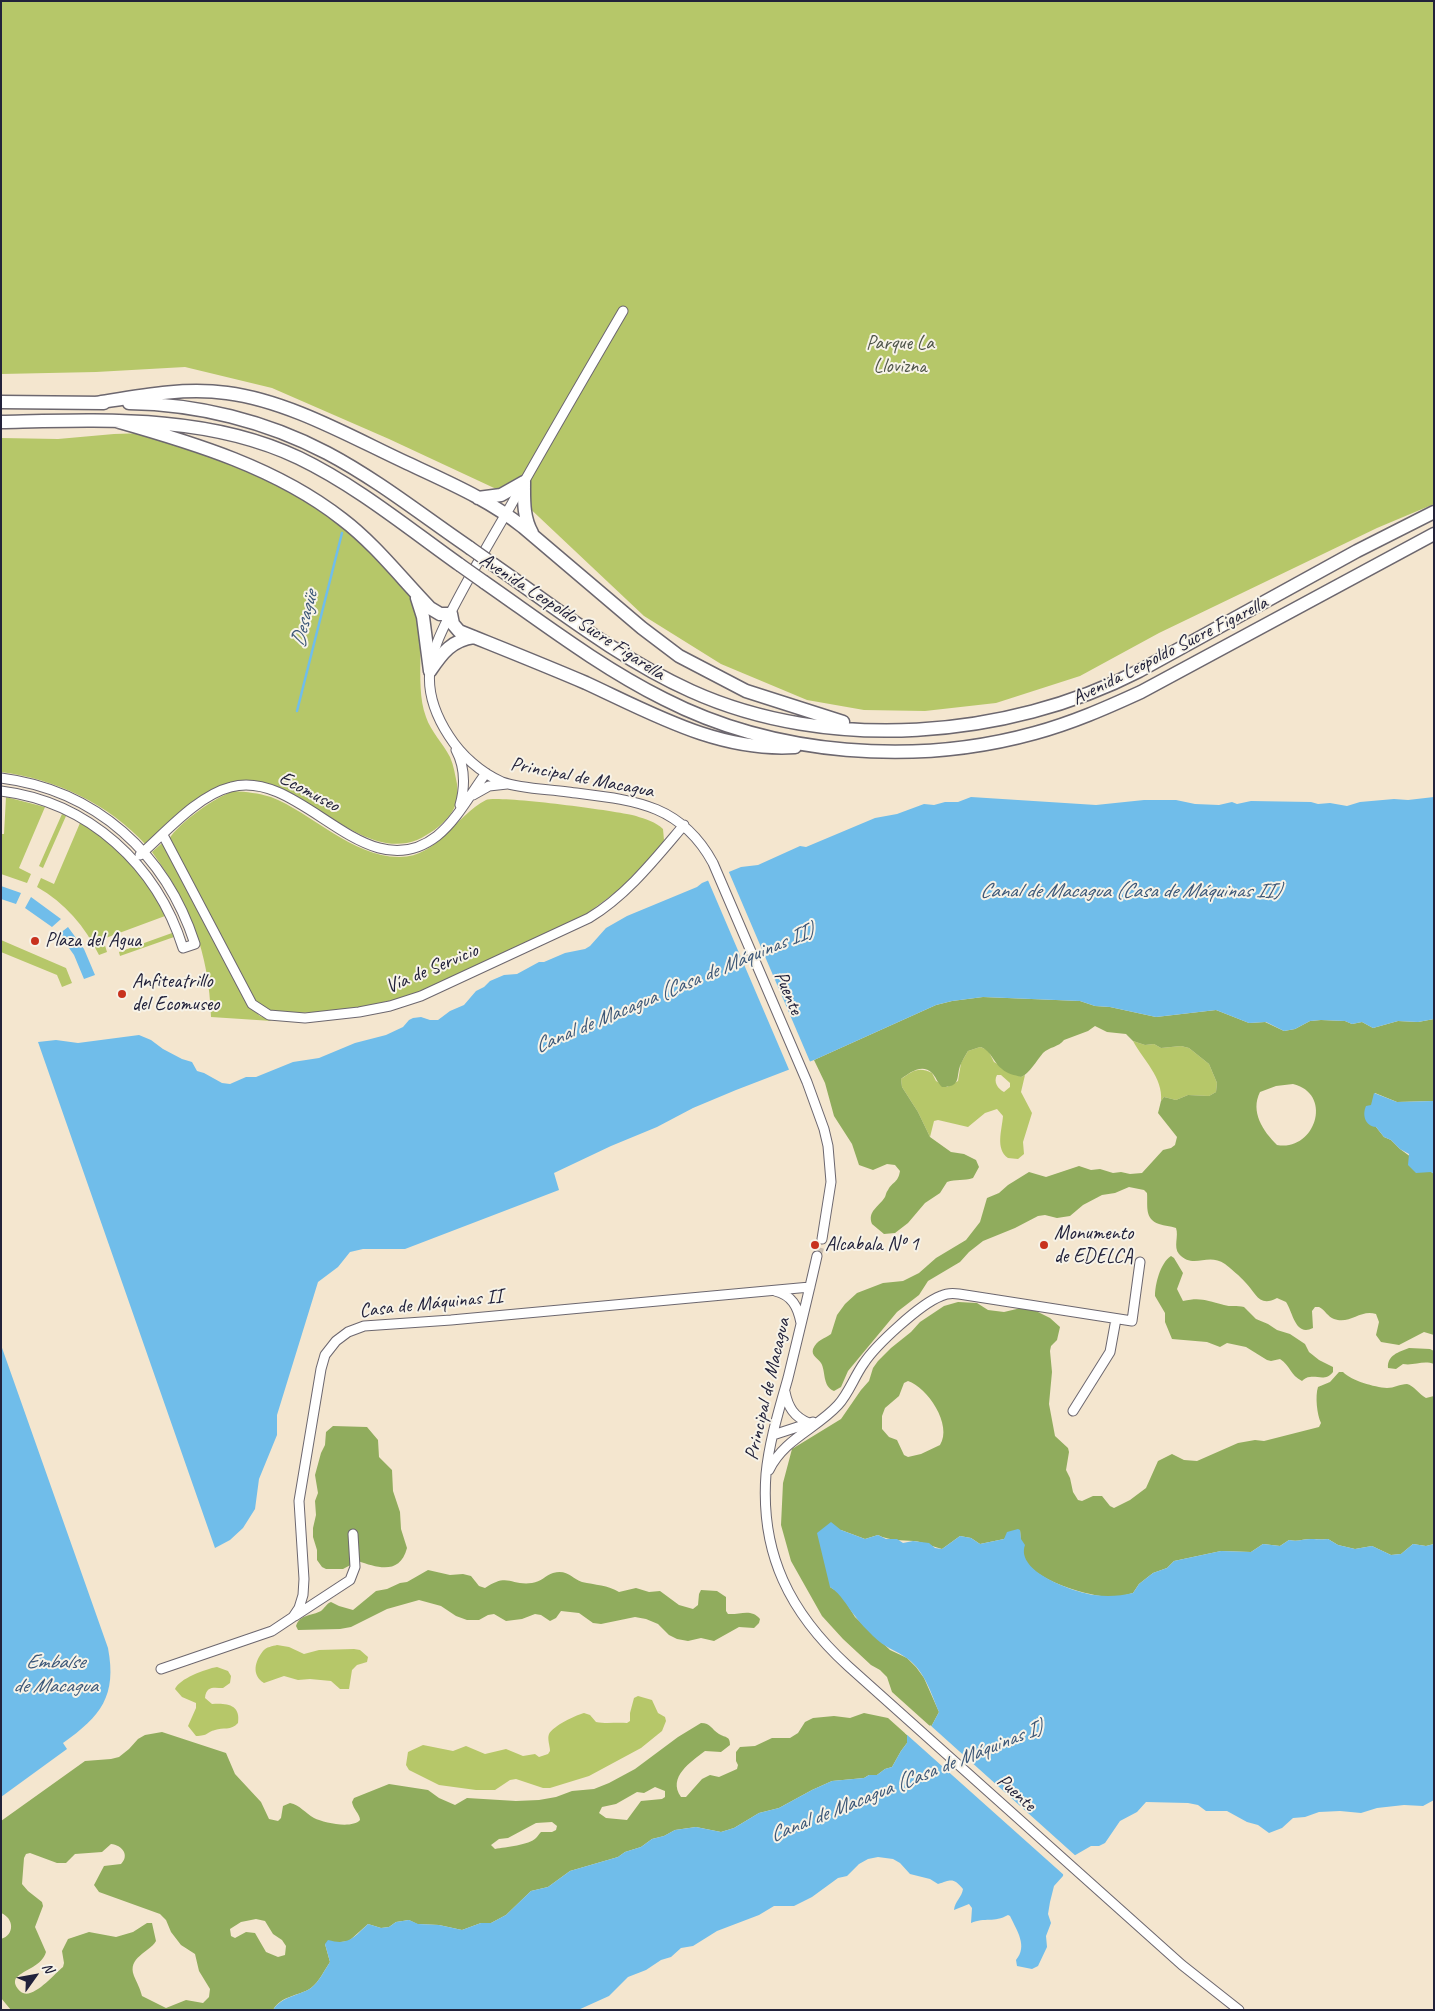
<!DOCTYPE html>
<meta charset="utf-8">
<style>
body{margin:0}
#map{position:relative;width:1435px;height:2011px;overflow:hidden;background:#f4e6cf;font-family:Caveat,sans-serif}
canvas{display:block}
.frame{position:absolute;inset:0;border:2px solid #22223b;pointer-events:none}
.north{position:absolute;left:10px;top:1951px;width:50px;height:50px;-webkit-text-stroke:4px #f7f3e8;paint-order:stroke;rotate:58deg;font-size:14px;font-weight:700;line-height:20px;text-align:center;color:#22223b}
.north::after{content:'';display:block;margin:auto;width:18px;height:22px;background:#22223b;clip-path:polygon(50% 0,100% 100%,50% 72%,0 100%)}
</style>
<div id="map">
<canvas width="1435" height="2011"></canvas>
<div class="frame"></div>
<div class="north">N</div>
</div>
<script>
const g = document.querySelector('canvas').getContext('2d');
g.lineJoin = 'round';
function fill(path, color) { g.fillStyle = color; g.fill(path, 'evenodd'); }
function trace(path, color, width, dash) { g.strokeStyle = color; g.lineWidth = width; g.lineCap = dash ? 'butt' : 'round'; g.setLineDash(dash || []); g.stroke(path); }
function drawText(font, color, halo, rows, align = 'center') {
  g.font = font + ' Caveat,sans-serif'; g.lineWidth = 4; g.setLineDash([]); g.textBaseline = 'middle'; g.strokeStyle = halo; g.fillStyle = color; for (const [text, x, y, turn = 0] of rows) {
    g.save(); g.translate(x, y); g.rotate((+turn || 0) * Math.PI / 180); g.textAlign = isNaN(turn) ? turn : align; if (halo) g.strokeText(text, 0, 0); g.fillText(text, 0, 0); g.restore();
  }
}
const green = new Path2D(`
 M1,1H1434V504L1377,528L1159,633L1080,676L996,703L925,711L864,710L807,700L721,664L644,616L522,501L389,439L272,388L185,367L96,372L1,374Z
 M114,434C122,434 130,433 138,434C156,436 174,443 192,449C242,467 293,490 337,521C355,534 370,550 385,566C394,576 406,586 412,598C429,632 413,681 426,717C431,732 443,743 450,757C454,766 455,775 457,784C458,795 457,806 450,815C441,826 430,834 417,840C356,864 296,767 232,783C198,791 171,822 146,845C109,804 55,779 1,772V438L58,439Z
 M234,791C247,792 258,793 271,797C312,813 354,858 400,857C438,857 455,816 486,800C497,795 619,811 636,816C645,819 656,822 663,829L664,840L661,846L620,889L585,915L424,990C384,1005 341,1012 298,1013C287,1013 277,1014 267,1010C260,1007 257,1002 252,997L169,839C179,823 215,797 234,791Z
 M6,797L45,807L19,868L31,874L27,883L1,874V834H4Z
 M62,814L66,816L43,868L39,866Z
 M80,823C116,843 148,878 165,916L103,939L107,952L99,955C85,926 65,903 37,887L41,878L54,884Z
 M161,844H165L168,850L247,1004L260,1016L272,1021L211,1017C209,952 190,904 152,852Z
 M172,933L174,937L120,956L119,952Z
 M1,940L66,968L72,983L62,987L57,975L1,952Z
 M1133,1041L1145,1045L1154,1044L1161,1048L1181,1046L1189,1048L1209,1064L1217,1083L1216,1092L1209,1096L1188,1095L1176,1100L1164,1097L1161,1101C1163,1077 1143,1060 1133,1041Z
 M980,1047L988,1050L994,1062L1021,1077L1025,1075L1021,1092L1032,1113L1023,1142L1024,1154L1018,1159L1008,1158C995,1149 1002,1130 1003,1116L997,1109L985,1113L968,1127L938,1120L934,1121L930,1137L918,1112L902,1087L901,1079C912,1071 919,1066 932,1073L936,1081L947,1087L958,1081L961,1063L968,1051ZM997,1075H1001L1010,1083V1087L1004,1092C998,1089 993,1082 997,1075Z
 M277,1645L289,1647L304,1654L319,1650L354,1649L360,1650L368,1657L367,1662L357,1665L352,1670L349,1689H340L331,1681L310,1679L298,1680L284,1676L264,1683C251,1675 255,1661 263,1651C266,1647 273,1646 277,1645Z
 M217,1667L228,1671L231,1676L230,1683L223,1688C215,1688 206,1685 205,1698L212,1704C226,1703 241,1704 238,1723C231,1731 223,1727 215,1730C207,1732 208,1736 196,1736L188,1726L196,1708V1703L182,1697L175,1689C179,1679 205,1669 217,1667Z
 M638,1696L652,1700L658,1713L665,1717L666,1721L662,1731L641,1748L589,1776L550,1788H543L516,1779L510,1780L495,1790H476L439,1785L409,1770L406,1765L408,1752L423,1745L453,1751L466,1746L485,1754L506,1749L523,1756L535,1754L539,1757L548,1754L550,1751C550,1746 547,1739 549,1734C553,1726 576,1715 584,1713L590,1715L596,1722C607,1724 616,1722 627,1723L630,1721V1713L634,1698Z`);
const forest = new Path2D(`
 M983,997L1080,1001L1095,1006L1110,1007L1156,1017L1216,1010L1249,1023L1265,1022L1284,1031L1295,1029L1310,1021L1321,1020L1345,1021L1352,1024L1362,1022L1373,1028L1398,1021L1418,1022L1434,1019V1101L1397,1102L1375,1093L1376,1127L1384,1137L1391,1140L1400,1149L1434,1174V1335L1424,1332L1399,1345L1381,1342L1376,1335L1379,1322L1376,1314C1360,1309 1350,1325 1334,1319C1328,1317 1325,1310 1319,1307H1315L1312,1311L1313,1328C1295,1337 1293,1312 1286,1302L1277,1298C1259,1308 1256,1293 1245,1282C1242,1278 1229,1267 1225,1264C1207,1252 1194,1270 1179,1254C1173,1247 1179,1236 1176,1228C1170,1226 1165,1226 1159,1224C1144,1219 1148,1205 1147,1193L1144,1190L1129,1187L1115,1193L1102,1195L1083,1205L1070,1216L1057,1218L1045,1215L1038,1216L1015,1228L983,1241L969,1252L960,1262L928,1281L919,1295L897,1312L848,1371L841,1387L834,1391C822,1386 826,1371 821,1363C818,1358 811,1356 813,1349C817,1340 824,1339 831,1334L837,1315L845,1304L857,1293L883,1283L903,1281L919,1273L936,1258L966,1240L980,1222L987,1198L999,1193L1008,1185L1029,1172L1046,1177L1079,1166L1091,1170L1100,1169L1113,1173L1121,1172L1130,1174L1142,1173L1163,1150L1171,1148L1175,1145L1177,1137L1158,1113L1161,1101L1164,1097L1176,1100L1188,1095L1209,1096L1216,1092L1217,1083L1209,1064L1189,1048L1181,1046L1161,1048L1154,1044L1145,1045L1133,1041L1126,1034L1107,1032L1095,1026L1088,1031L1064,1040C1059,1047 1049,1047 1043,1053C1037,1060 1029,1074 1021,1077C1015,1075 1007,1074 1002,1069C994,1063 990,1049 980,1047L968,1051C965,1056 962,1061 960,1066C956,1078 961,1087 942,1087C937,1082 936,1077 932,1073C922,1063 909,1073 901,1079L902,1087L918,1112L930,1137L951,1152L964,1154L976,1160L979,1167L973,1178C964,1181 956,1179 947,1182L940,1193L925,1203L908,1223L895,1233L884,1234L872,1224C867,1211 879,1207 885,1197C886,1195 886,1192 888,1190C893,1181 898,1183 900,1171L895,1165L887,1164L873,1170L859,1165L852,1144L834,1116L825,1083L814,1060L936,1005L952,1001ZM1293,1084C1334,1094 1315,1152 1277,1145C1263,1131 1250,1112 1260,1092L1276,1086Z
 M1171,1256L1174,1258L1183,1273L1177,1289L1183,1301C1202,1297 1206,1301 1224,1305C1230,1307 1237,1305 1244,1307L1256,1319L1268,1324L1277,1330L1290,1334L1305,1344L1309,1352L1319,1360L1333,1367V1372C1326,1381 1319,1376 1310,1377C1307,1377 1304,1379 1302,1381C1290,1375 1290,1365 1280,1359L1271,1361L1267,1360L1246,1347L1227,1343L1220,1347L1207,1342L1172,1339L1165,1322V1313L1155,1296C1155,1285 1160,1263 1171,1256Z
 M958,1302L977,1303L988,1310L1004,1312L1021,1308L1034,1310L1050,1318L1060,1327L1057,1340L1051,1346L1050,1351L1052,1372L1049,1404L1055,1436L1068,1448L1069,1452L1066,1470L1070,1478L1073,1492L1078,1500L1082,1501L1093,1496H1102L1110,1506L1114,1508L1130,1500L1146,1488L1158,1461L1172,1454L1184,1460L1197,1461L1238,1443L1255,1440L1264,1441L1319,1427L1321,1423C1317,1415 1315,1396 1318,1387L1330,1382L1339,1372H1343C1352,1381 1374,1387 1387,1388C1394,1388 1400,1384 1407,1384C1413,1385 1420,1395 1426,1398L1434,1396V1544L1426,1546L1413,1544L1401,1554L1391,1555L1372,1546L1355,1549L1338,1545L1328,1539C1321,1540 1317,1539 1311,1539C1303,1539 1298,1542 1289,1540L1280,1546L1263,1544L1251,1552L1221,1551L1174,1561L1167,1568L1153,1573L1139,1584L1133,1593C1128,1594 1123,1596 1118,1597C1094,1599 1034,1581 1023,1558C1020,1551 1021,1538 1020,1530L1004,1539L980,1544L971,1538L960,1536L942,1549C933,1547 924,1542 914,1541C901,1540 890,1541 878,1535L865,1539L841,1530L830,1587L841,1594L855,1617L890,1650L907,1658L916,1667L924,1678L939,1712L931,1727L892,1692L887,1677L880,1670L871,1665L843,1639L822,1616L791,1561L781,1525L783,1483L792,1449L841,1419L861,1390L869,1381L873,1368L878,1361L891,1348L911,1332L920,1322L944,1306ZM908,1381C927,1387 953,1425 940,1445L921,1454L908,1457L904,1455L897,1440L889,1437L882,1429V1416L885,1408L899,1396L904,1383Z
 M1409,1348L1430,1349L1434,1351V1364C1423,1360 1414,1366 1403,1364L1396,1369L1388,1368C1387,1355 1399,1352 1409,1348Z
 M333,1426L367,1427L378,1440L379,1457L392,1470L393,1491L400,1512L401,1529L407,1548C400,1575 378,1568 358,1561L343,1569H326L322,1567L317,1560V1550L313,1537V1528L316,1515L315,1501L318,1493L315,1475L321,1453L325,1445L326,1432Z
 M428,1570L450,1575L463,1574L471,1576L479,1586L485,1588C508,1572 511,1586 532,1583C541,1582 546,1575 553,1573C568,1569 572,1579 582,1582C595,1585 608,1585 619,1592L636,1588L649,1592L660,1591L679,1605L693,1609L698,1605L699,1594L701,1590L717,1591L726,1597V1611L728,1614C740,1615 751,1608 760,1619L759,1623L754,1628L739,1627L714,1641L701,1638L688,1641L677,1639L669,1635L658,1624L646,1619L635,1617L601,1624L593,1623L579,1613L561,1611L556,1618L550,1621L541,1615L535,1614L522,1619L506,1621L494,1614L488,1615L479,1620H467L456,1616L441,1606L419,1600L387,1609L351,1627L340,1629L298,1630L296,1626C300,1614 312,1616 321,1611C325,1608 326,1604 331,1602L339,1606L353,1610L376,1591L387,1589L400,1583L407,1582Z
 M864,1713L888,1718L907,1735V1743L901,1751L892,1767L885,1769L877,1775H869L864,1778L832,1781L812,1790L779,1808L759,1813L734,1828L721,1832L696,1827L675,1830L664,1836L652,1839L641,1847L625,1852L618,1857L570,1871L548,1887L531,1891L506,1915L491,1923H481L462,1930L439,1925L417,1924L409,1920L396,1922L389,1927L381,1928L368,1924L349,1941L325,1944L330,1962C324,1971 319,1982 311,1988C299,1996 282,1995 273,2010H11L1,1998V1939C15,1935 14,1918 1,1913V1821L85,1761L111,1759L119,1757L129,1749L138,1739L145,1735L162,1732L226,1753L235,1774L261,1802L269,1819L278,1821L281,1818L283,1806L290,1803C300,1805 305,1813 314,1818C324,1823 352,1829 360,1820C360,1814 353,1809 352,1802L354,1798L389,1784L428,1790L439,1798L455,1805L467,1798L516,1801L539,1800L556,1797L572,1791L594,1789L609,1783L635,1769L678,1737L701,1723C711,1723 711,1729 719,1734C726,1738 730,1736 730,1745L721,1752L705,1751C691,1762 667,1777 681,1797H686L702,1779L710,1775L719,1777L737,1769L738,1765L736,1761V1752L740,1747L755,1746L772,1738H790L798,1733L805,1722L813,1718L834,1716L850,1718ZM655,1787L665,1791V1797L662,1799L641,1801L627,1820L606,1818L599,1813L602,1807L616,1804L637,1792L644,1793ZM552,1822L557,1826L556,1830L552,1832H541C539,1834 538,1836 536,1838C529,1845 506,1847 495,1849L491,1845L499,1839L508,1838L536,1823ZM111,1844C122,1845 130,1855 121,1864L104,1866L94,1885L99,1892L160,1914L166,1920L171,1932L181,1945L195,1954L199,1971L210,1989L209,1997L203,2003L186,2000L166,2008L142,1996C140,1988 137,1983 134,1976C127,1957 149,1953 156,1941L152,1923H147L133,1932L116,1937L89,1932L68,1939L62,1951L64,1963L63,1967C53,1975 29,2005 18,1989C15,1985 14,1982 16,1978C25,1969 42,1966 46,1952L35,1927L43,1906L42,1902L28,1891L22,1884L24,1858L26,1854L30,1853L57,1863H66L75,1854L102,1852ZM256,1919L265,1921L273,1934L282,1940L286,1946L285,1955L278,1957L266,1952L255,1933L246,1932L235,1938L231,1936L230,1929L241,1922Z`);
const water = new Path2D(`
 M971,797L1096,805L1144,800H1176L1195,804L1219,805L1232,802L1237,804L1251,801L1311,802L1318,804L1330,803L1347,806L1360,802L1394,799L1408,800L1434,797V1019L1418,1022L1398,1021L1373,1028L1362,1022L1352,1024L1345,1021L1321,1020L1310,1021L1295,1029L1284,1031L1266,1022L1249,1023L1216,1010L1156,1017L1110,1007L1095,1006L1080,1001L983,997L952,1001L936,1005L814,1060L736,1090L693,1108L657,1127L611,1146L554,1173L559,1190L405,1249H363L350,1252L338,1267L318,1282L277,1415V1435L259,1479L255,1509L243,1528L230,1540L215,1548L38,1042L56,1040L78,1043L139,1035L151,1040L163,1049L182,1059L192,1062L197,1071L204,1073L222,1083L230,1084L246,1077H256L293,1062L319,1058L355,1043L386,1035L403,1027L409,1020L413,1018L421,1017L430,1020H438L450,1011L464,1005L476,991L484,987L490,981L504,975L517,974L539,962H544L565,953L585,949L590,946L606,928L627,916L697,887L702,883L741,867L758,865L800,846L806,847L875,818L897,814L924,804L934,805L945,802H958Z
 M1,886L21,893L16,904L1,899Z
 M31,897L61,919L52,927L25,908Z
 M68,927L84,949L95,975L84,979L74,955L59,934Z
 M1374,1093L1397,1102L1434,1101V1174L1431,1172L1416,1173L1408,1165L1409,1154L1400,1149L1391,1140L1384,1137L1376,1127C1365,1126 1362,1115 1366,1106L1371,1105Z
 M1,1345L108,1648C117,1696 101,1716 63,1743L67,1749L1,1797Z
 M831,1522L841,1530L865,1539L878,1535L886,1539H897L903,1543L913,1541L929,1543L935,1548L942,1549L960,1536L971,1538L980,1544L1004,1539L1007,1532L1018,1529L1020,1530L1021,1539L1025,1545C1015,1572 1074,1592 1094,1595C1108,1597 1120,1596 1133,1593L1139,1584L1153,1573L1167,1568L1174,1561L1221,1551L1251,1552L1263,1544L1280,1546L1289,1540C1298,1542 1303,1539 1311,1539C1317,1539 1321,1540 1328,1539L1338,1545L1355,1549L1372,1546L1391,1555L1401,1554L1413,1544L1426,1546L1434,1544V1800L1423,1806L1404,1805L1377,1808L1361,1813L1340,1811L1319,1812L1305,1817L1293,1818L1282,1828L1269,1833L1258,1825L1247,1822L1227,1811H1206L1198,1805L1188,1803L1146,1802L1137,1812L1120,1821L1105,1843L1099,1846H1091L1065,1861L1063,1876L1054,1886L1050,1902L1048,1914L1051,1923L1046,1936L1047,1947L1038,1966L1032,1969L1017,1966L1016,1960C1028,1946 1017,1931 1010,1916L1008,1915C994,1923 985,1917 971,1923L972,1908L969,1904L954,1910C955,1901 962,1897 963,1889C953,1877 951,1880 938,1884L930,1879L910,1874L900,1863L893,1859L878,1857L868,1859L859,1864L847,1876L838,1878L812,1897L794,1906H774L759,1915L717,1931L693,1946L681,1948L671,1957L661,1960L646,1970L628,1977L609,1996L578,2010H273C282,1996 299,1996 311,1988C319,1982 324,1971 330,1962L325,1944L328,1940C349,1946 354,1937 368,1924L381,1928L389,1927L396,1922L409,1920L418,1924L439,1925L462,1930L481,1923H491L506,1915L531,1891L548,1887L570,1871L618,1857L625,1852L641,1847L652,1839L664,1836L675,1830L696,1827L721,1832L734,1828L759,1813L779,1808L812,1790L832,1781L864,1778L869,1775H877L885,1769L892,1767L901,1751L907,1743V1735L931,1727L939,1712C931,1693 925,1672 908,1659C896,1650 885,1648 873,1636C867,1630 860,1623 855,1616C846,1605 842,1595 830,1587L817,1533Z`);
const pier = new Path2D(`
 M728,870L811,1064L790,1072L707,878Z
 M930,1725L1077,1857L1067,1863L1065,1876L905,1733L909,1730L929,1727Z`);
const stream = new Path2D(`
 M297,711L342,533`);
const minorTunnel = new Path2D(`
 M817,1256L822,1239`);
const minor = new Path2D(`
 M623,311C585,376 547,441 510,507C490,541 470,575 452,610C443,629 433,647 430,669C427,693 436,716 449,736C461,755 481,773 502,782C522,789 547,789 568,792C631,800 680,802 713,863L807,1082L824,1129L828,1146L831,1182L822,1239
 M456,750C465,767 465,787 460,805
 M1,778C96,790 166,854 195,944L183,948C157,865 89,802 1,791
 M473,795L489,786L507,784
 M163,835L252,1004L269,1015L305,1018L359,1012L390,1006L421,996L589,918C627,895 655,859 684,825
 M140,855C165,833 198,795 231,787C302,768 365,892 437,836C457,820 471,793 486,773
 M817,1256C808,1296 798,1337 788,1378C779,1410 769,1442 766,1474C760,1554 790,1613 848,1666L1182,1965L1239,2010
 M775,1291C792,1295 798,1307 801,1323
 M785,1392C788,1407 794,1417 809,1423
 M1073,1411L1110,1352L1116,1319
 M773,1435L813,1422
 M769,1470C784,1439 816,1429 838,1405C849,1393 854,1377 864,1363C876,1345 920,1304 941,1296C947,1293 953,1293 959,1294L1132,1321L1140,1262
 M295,1616L350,1580L355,1567L353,1534
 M161,1669L272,1631L293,1617L299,1608L303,1595L304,1579L299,1501L321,1369L325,1355L336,1341L348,1332L364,1326L451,1320L810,1287`);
const secondary = new Path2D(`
 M1,402L104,403
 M96,403C139,396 183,387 227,393C289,401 351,437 407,463C447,482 488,499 523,527L642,628L679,656L746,691L843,722
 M129,403C197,404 266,421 327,453C378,480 423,516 470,548
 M116,421C194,443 277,468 342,519C375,544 401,578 430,608L440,614H451L453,624L459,631C501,648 544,665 586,683C653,714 719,752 795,747
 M1,422C101,420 207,414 299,458C357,486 408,528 460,565
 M524,482C524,500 523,517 532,533
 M478,498L501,495L524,482
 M494,565C557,609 620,659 691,691C828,753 1007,739 1139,671L1357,551L1434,512
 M484,582C543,623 600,667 664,699C775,756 916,766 1035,733C1072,723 1106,708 1141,692L1434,534
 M417,598L423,617L430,671
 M430,671C442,653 452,640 474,637`);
const secondaryBridge = new Path2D(`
 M470,548L494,565
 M460,565L484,582`);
const markers = [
 [35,941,5,"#c8321e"],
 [122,994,5,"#c8321e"],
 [815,1245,5,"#c8321e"],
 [1044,1245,5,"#c8321e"]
];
const parkNames = [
 ["Parque La",900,344],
 ["Llovizna",900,367]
];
const streetNames = [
 ["Avenida Leopoldo Sucre Figarella",572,617,33],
 ["Avenida Leopoldo Sucre Figarella",1170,651,-27],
 ["Principal de Macagua",582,778,11],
 ["Ecomuseo",309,792,28],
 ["Vía de Servicio",432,969,-23],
 ["Puente",788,993,67],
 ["Casa de Máquinas II",431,1304,-6],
 ["Principal de Macagua",768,1389,-77],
 ["Puente",1016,1793,42]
];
const poiNames = [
 ["Plaza del Agua",45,941],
 ["Anfiteatrillo",132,982],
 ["del Ecomuseo",132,1005],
 ["Monumento",1054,1234],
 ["de EDELCA",1054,1257],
 ["Alcabala Nº 1",825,1245]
];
const waterNames = [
 ["Desagüe",305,619,-76],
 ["Canal de Macagua (Casa de Máquinas II)",1130,891],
 ["Canal de Macagua (Casa de Máquinas II)",674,989,-23],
 ["Embalse",55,1662],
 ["de Macagua",55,1686],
 ["Canal de Macagua (Casa de Máquinas I)",906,1782,-22]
];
fill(green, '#b6c769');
fill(forest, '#90ac5d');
fill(water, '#70bdea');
fill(pier, '#f4e6cf');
trace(stream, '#70bdea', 2.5);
trace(minorTunnel, '#cabfb1', 9, [9, 4.5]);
trace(minor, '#6c676f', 11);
trace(secondary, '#6c676f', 15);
trace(minor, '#fff', 9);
trace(secondary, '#fff', 12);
trace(secondaryBridge, '#6c676f', 15, []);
trace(secondaryBridge, '#fff', 12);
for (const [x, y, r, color] of markers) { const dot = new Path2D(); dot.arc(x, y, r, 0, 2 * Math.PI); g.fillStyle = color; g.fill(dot); trace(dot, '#f7f3e8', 2); }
drawText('20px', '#4e5449', '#f7f3e8', parkNames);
drawText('20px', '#22223b', '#f7f3e8', streetNames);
drawText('20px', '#22223b', '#f7f3e8', poiNames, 'left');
drawText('italic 21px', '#3d5878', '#f7f3e8', waterNames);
</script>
